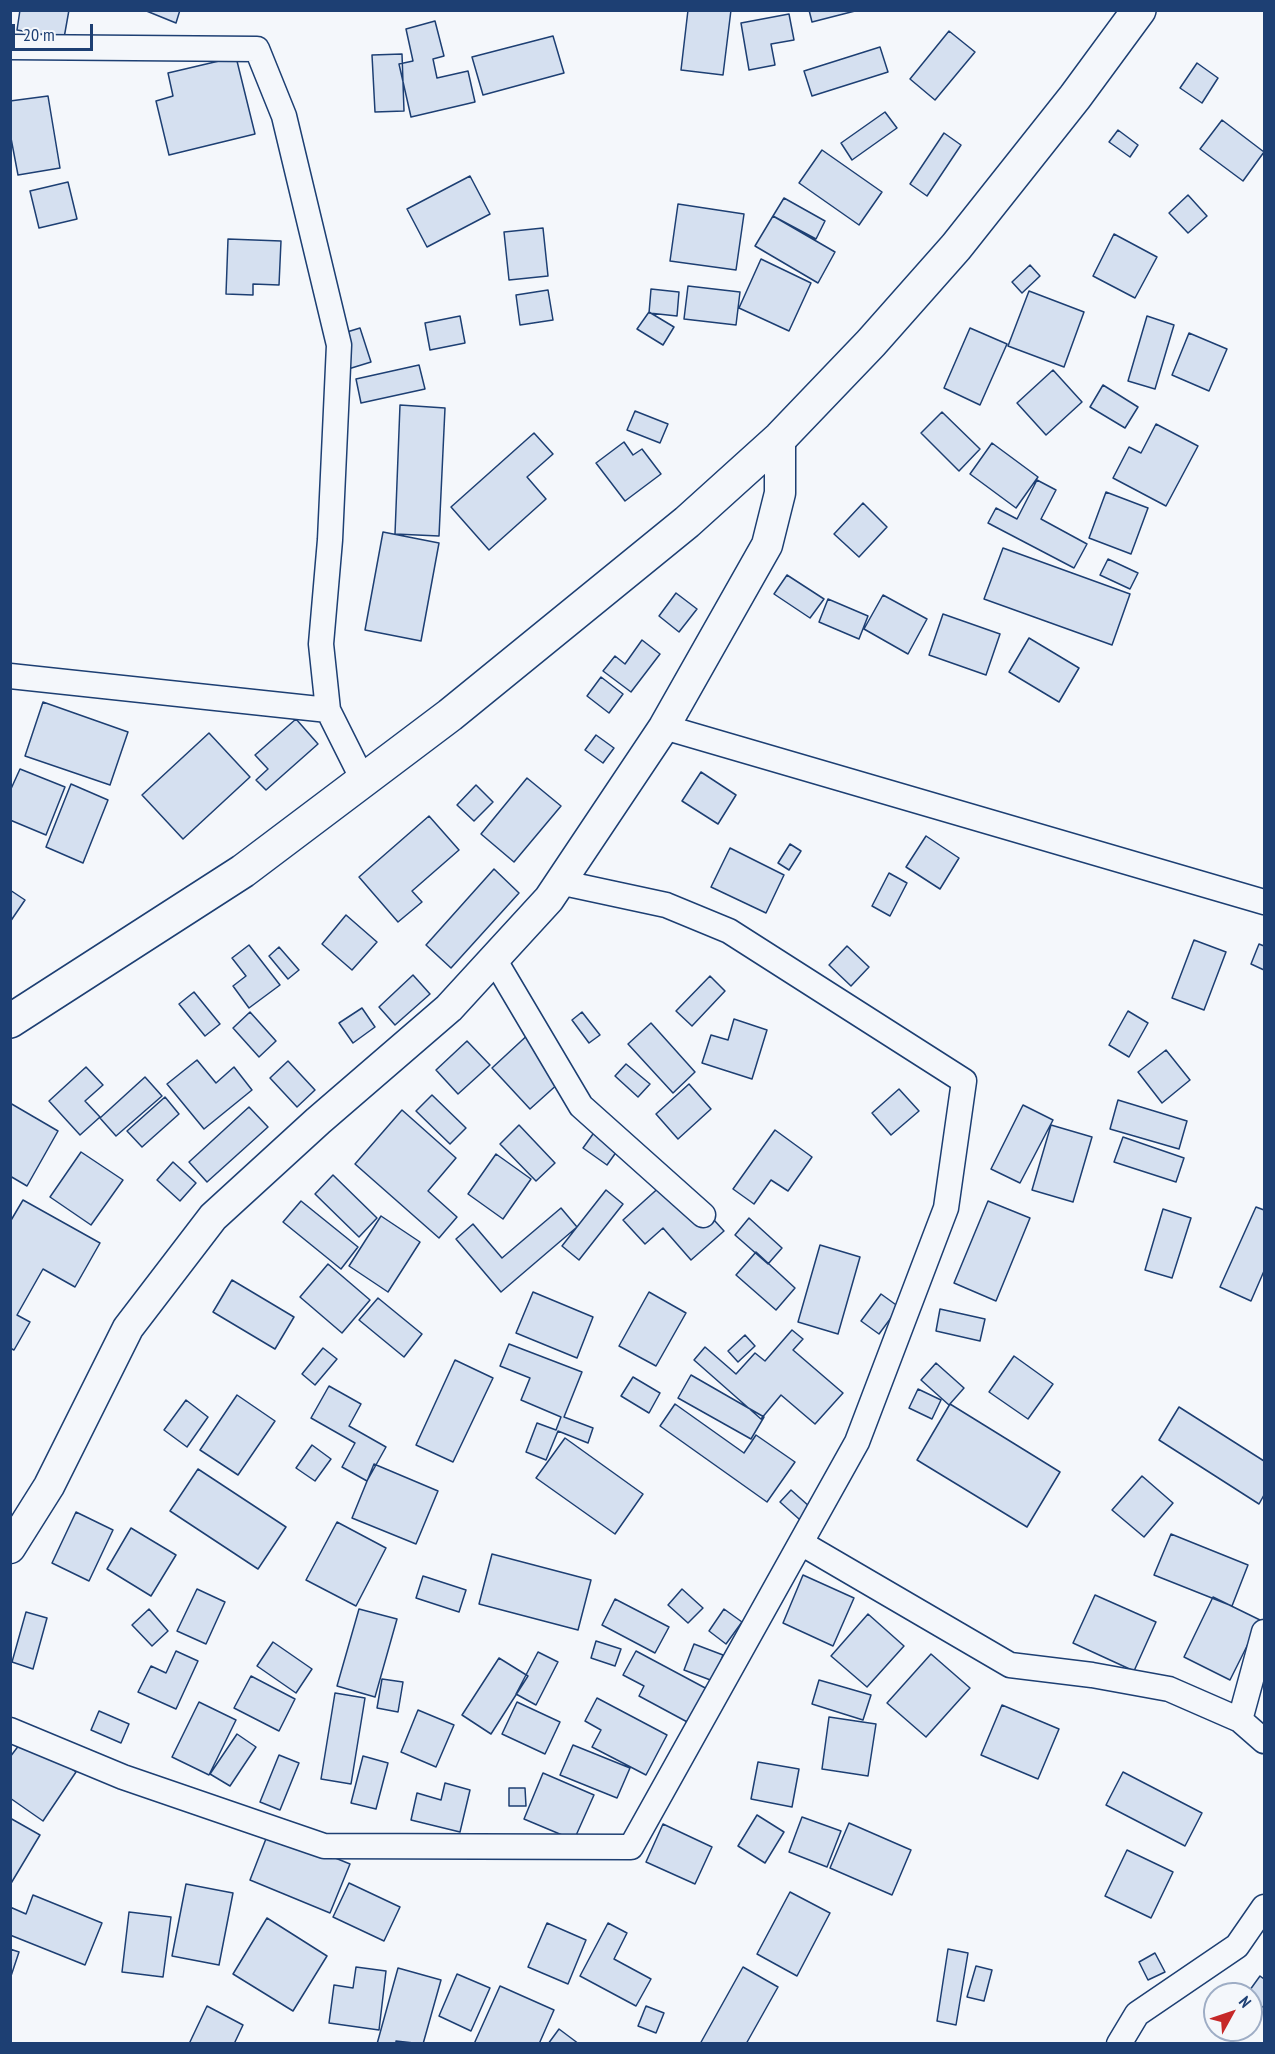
<!DOCTYPE html>
<style>
body{margin:0}
#map{position:relative;width:1275px;height:2054px;overflow:hidden;background:#f4f7fb;font-family:"PT Sans Narrow",sans-serif}
canvas{display:block}
.frame{position:absolute;inset:0;border:12px solid #1d3f73;pointer-events:none}
.north{position:absolute;left:1203px;top:1982px;width:60px;height:60px;box-sizing:border-box;background:#f4f7fb;border:2px solid #9eadc5;border-radius:50%;rotate:50deg;font-size:16px;font-weight:700;line-height:24px;text-align:center;color:#1d3f73}
.north::after{content:'';display:block;margin:auto;width:21px;height:27px;background:#c62828;clip-path:polygon(50% 0,100% 100%,50% 72%,0 100%)}
.scale{position:absolute;left:12px;top:24px;width:81px;height:27px;box-sizing:border-box;border:3px solid #1d3f73;border-top:0;padding-left:8px;font-size:18px;line-height:21px;white-space:nowrap;color:#1d3f73;-webkit-text-stroke:4px #f4f7fb;paint-order:stroke}
</style>
<div id="map">
<canvas width="1275" height="2054"></canvas>
<div class="frame"></div>
<div class="north">N</div>
<div class="scale">20 m</div>
</div>
<script>
const g = document.querySelector('canvas').getContext('2d');
g.lineJoin = 'round';
function fill(path, color) { g.fillStyle = color; g.fill(path, 'evenodd'); }
function trace(path, color, width, dash) { g.strokeStyle = color; g.lineWidth = width; g.lineCap = dash ? 'butt' : 'round'; g.setLineDash(dash || []); g.stroke(path); }
const building = new Path2D(`
 M20,10H69L64,38L17,30Z
 M144,10H180L176,23Z
 M688,10H731L723,75L681,70Z
 M809,10H855V11L812,22Z
 M789,14L794,40L771,44L775,65L749,70L741,23Z
 M435,21L444,56L433,59L437,78L468,71L475,102L411,117L399,64L413,61L406,29Z
 M949,31L975,52L935,100L910,79Z
 M553,36L564,73L483,95L472,57Z
 M880,47L888,72L812,96L804,71Z
 M402,54L404,111L375,112L372,55Z
 M236,57L255,134L169,155L156,101L173,96L168,73Z
 M1197,63L1218,78L1202,103L1180,88Z
 M48,96L60,168L18,175L10,133V101Z
 M885,112L897,128L852,160L841,143Z
 M1222,120L1264,152L1243,181L1200,149Z
 M1118,130L1138,145L1130,157L1109,142Z
 M944,133L961,145L927,196L910,184Z
 M822,150L882,192L859,225L799,183Z
 M470,176L490,214L427,247L407,209Z
 M68,182L77,219L39,228L30,191Z
 M1188,195L1207,216L1188,233L1169,213Z
 M784,198L825,221L816,239L773,216Z
 M678,204L744,214L736,270L670,261Z
 M773,216L835,252L818,283L755,246Z
 M543,228L548,276L509,280L504,232Z
 M1114,234L1157,257L1135,298L1093,276Z
 M228,239L281,241L279,285L253,284V295L226,294Z
 M761,259L811,283L789,331L739,308Z
 M1030,265L1040,276L1022,293L1012,282Z
 M688,286L740,292L736,325L684,319Z
 M651,289L679,292L677,316L649,313Z
 M548,290L553,320L520,325L516,295Z
 M1029,291L1084,312L1064,367L1008,346Z
 M649,312L674,327L663,345L637,329Z
 M460,316L465,343L430,350L425,323Z
 M1147,316L1174,325L1155,389L1128,381Z
 M360,328L371,362L345,370L334,336Z
 M970,328L1007,344L980,405L944,388Z
 M1189,333L1227,349L1209,391L1172,375Z
 M419,365L425,389L361,403L356,379Z
 M1053,370L1082,402L1046,435L1017,403Z
 M1103,385L1138,407L1125,428L1090,407Z
 M400,405L445,408L439,536L395,534Z
 M635,411L668,424L660,443L627,430Z
 M942,412L980,449L959,471L921,433Z
 M1156,424L1198,446L1166,506L1113,478L1129,447L1141,453Z
 M534,433L553,454L527,477L546,499L489,550L451,507Z
 M624,442L633,455L642,449L661,474L625,501L596,463Z
 M992,443L1038,477L1016,508L970,474Z
 M1037,480L1056,490L1041,519L1087,544L1074,568L988,523L996,508L1017,519Z
 M1106,492L1148,508L1131,554L1089,538Z
 M863,503L887,527L859,557L834,534Z
 M383,532L439,543L421,641L365,630Z
 M1003,548L1130,594L1112,645L984,599Z
 M1108,559L1138,573L1130,589L1100,575Z
 M787,575L824,599L810,618L774,594Z
 M676,593L697,609L679,632L659,616Z
 M883,595L927,619L908,654L864,629Z
 M828,599L868,616L859,639L819,622Z
 M943,614L1000,634L986,675L929,655Z
 M1029,638L1079,668L1059,702L1009,672Z
 M642,640L660,654L631,692L603,671L615,656L625,664Z
 M601,677L623,694L609,713L587,696Z
 M43,702L128,732L110,785L25,756Z
 M296,719L318,744L266,790L256,780L268,769L255,755Z
 M209,733L250,777L183,839L142,795Z
 M596,735L614,748L603,763L585,750Z
 M20,769L65,787L46,835L10,820V791Z
 M701,772L736,795L718,824L682,801Z
 M527,778L561,806L514,862L481,834Z
 M71,784L108,800L83,863L46,847Z
 M476,785L493,802L474,821L457,805Z
 M429,816L459,850L412,891L422,902L398,922L359,877Z
 M926,836L959,858L940,889L906,867Z
 M790,844L801,851L789,870L778,863Z
 M730,848L784,875L766,913L711,887Z
 M494,869L519,893L451,968L426,945Z
 M889,873L907,883L890,916L872,906Z
 M10,890L25,900L10,922Z
 M346,915L377,942L352,970L322,944Z
 M1194,940L1226,952L1204,1010L1172,998Z
 M1259,944L1264,946V970L1251,964Z
 M249,945L280,985L249,1008L233,986L246,976L232,958Z
 M847,946L869,967L851,986L829,965Z
 M279,947L299,970L288,979L269,956Z
 M413,975L430,994L395,1025L379,1007Z
 M710,976L725,991L692,1026L676,1011Z
 M194,992L220,1024L205,1036L179,1004Z
 M362,1008L375,1027L353,1043L339,1023Z
 M1128,1011L1148,1023L1129,1057L1109,1045Z
 M250,1012L276,1041L259,1057L233,1028Z
 M582,1012L600,1035L589,1043L572,1020Z
 M734,1019L767,1030L752,1079L702,1063L711,1035L728,1040Z
 M651,1023L695,1072L673,1093L628,1044Z
 M532,1031L570,1073L530,1109L492,1068Z
 M467,1041L490,1065L458,1094L436,1070Z
 M1166,1050L1190,1080L1162,1103L1138,1072Z
 M197,1060L216,1083L234,1067L252,1090L204,1129L167,1084Z
 M288,1061L315,1090L297,1107L270,1078Z
 M626,1064L650,1084L638,1097L615,1076Z
 M86,1067L103,1085L85,1101L100,1117L80,1135L49,1101Z
 M145,1077L162,1096L116,1136L100,1118Z
 M689,1084L711,1109L678,1139L656,1114Z
 M899,1089L919,1111L891,1135L872,1113Z
 M432,1095L466,1128L450,1144L416,1111Z
 M165,1097L179,1114L142,1147L127,1131Z
 M1118,1100L1187,1121L1179,1149L1110,1129Z
 M10,1103L58,1131L27,1186L10,1176Z
 M1023,1105L1053,1120L1020,1183L991,1169Z
 M249,1107L268,1127L207,1182L189,1162Z
 M402,1110L456,1158L428,1191L457,1217L439,1238L355,1164Z
 M519,1125L555,1163L536,1181L500,1144Z
 M1051,1125L1092,1137L1073,1202L1032,1190Z
 M598,1127L622,1144L607,1165L583,1148Z
 M775,1130L812,1157L788,1191L771,1180L754,1204L733,1189Z
 M1123,1137L1184,1158L1176,1182L1114,1162Z
 M81,1152L123,1180L91,1225L50,1197Z
 M496,1154L531,1179L503,1219L468,1194Z
 M173,1162L196,1183L180,1201L157,1180Z
 M333,1175L377,1218L359,1237L315,1194Z
 M673,1175L724,1231L691,1260L663,1228L645,1244L623,1220Z
 M606,1190L623,1204L579,1260L562,1246Z
 M23,1200L100,1243L75,1287L43,1269L17,1315L30,1322L14,1350L10,1348V1222Z
 M301,1201L358,1247L341,1269L283,1222Z
 M988,1201L1030,1218L996,1301L954,1283Z
 M1256,1207L1264,1210V1271L1251,1301L1220,1287Z
 M561,1208L577,1227L501,1292L456,1239L473,1224L502,1258Z
 M1163,1209L1191,1218L1172,1278L1145,1270Z
 M381,1216L420,1242L388,1292L349,1266Z
 M749,1218L782,1248L768,1264L735,1235Z
 M820,1245L860,1257L838,1334L798,1322Z
 M756,1252L795,1288L776,1310L736,1275Z
 M328,1264L370,1300L342,1333L300,1297Z
 M232,1280L294,1317L275,1349L213,1312Z
 M533,1292L593,1317L577,1358L516,1333Z
 M649,1292L686,1313L656,1366L619,1346Z
 M881,1294L899,1307L879,1334L861,1321Z
 M378,1298L422,1334L404,1357L359,1320Z
 M940,1309L985,1319L980,1341L936,1331Z
 M792,1330L803,1339L793,1350L843,1393L815,1424L781,1395L761,1419L694,1360L705,1347L736,1374L755,1353L765,1361Z
 M745,1335L755,1346L738,1362L728,1351Z
 M509,1344L582,1372L564,1417L593,1428L588,1443L558,1431L546,1460L526,1452L537,1423L556,1430L561,1417L521,1400L530,1378L500,1366Z
 M323,1348L337,1359L315,1385L302,1374Z
 M1014,1356L1053,1384L1028,1419L989,1392Z
 M455,1360L493,1378L453,1462L416,1445Z
 M936,1363L964,1388L949,1405L921,1380Z
 M691,1375L764,1417L751,1439L678,1398Z
 M633,1377L660,1393L649,1413L621,1396Z
 M329,1386L361,1404L349,1426L386,1447L367,1481L342,1467L355,1443L311,1418Z
 M918,1389L941,1400L932,1419L909,1408Z
 M237,1395L275,1421L238,1475L200,1450Z
 M186,1400L208,1417L187,1447L164,1430Z
 M675,1404L744,1453L756,1435L795,1462L767,1502L660,1426Z
 M950,1404L1060,1472L1027,1527L917,1460Z
 M1179,1407L1264,1461V1495L1259,1504L1159,1440Z
 M565,1438L643,1494L615,1534L536,1478Z
 M312,1445L331,1459L315,1481L296,1468Z
 M374,1464L438,1491L416,1544L352,1518Z
 M198,1469L286,1527L258,1569L170,1511Z
 M1142,1476L1173,1503L1144,1537L1112,1510Z
 M791,1490L819,1515L808,1527L780,1502Z
 M76,1512L113,1530L89,1581L52,1563Z
 M337,1522L386,1548L356,1606L306,1580Z
 M131,1528L176,1555L151,1596L107,1569Z
 M1171,1534L1248,1565L1232,1606L1154,1575Z
 M492,1554L591,1580L578,1630L479,1604Z
 M803,1575L854,1598L833,1646L783,1623Z
 M423,1576L466,1590L459,1612L416,1598Z
 M197,1589L225,1602L206,1644L177,1631Z
 M682,1589L703,1608L688,1623L668,1605Z
 M1095,1595L1156,1622L1134,1671L1073,1643Z
 M1213,1597L1260,1620L1230,1680L1184,1657Z
 M615,1599L669,1627L655,1653L602,1625Z
 M149,1609L168,1631L152,1646L132,1625Z
 M359,1609L397,1619L375,1697L337,1686Z
 M724,1609L742,1622L726,1644L709,1631Z
 M26,1612L47,1618L33,1669L12,1662Z
 M868,1614L904,1646L867,1687L831,1656Z
 M596,1641L621,1649L615,1666L591,1658Z
 M273,1642L312,1669L296,1693L257,1666Z
 M694,1644L723,1655L713,1681L684,1670Z
 M176,1651L198,1661L176,1709L138,1692L151,1666L166,1673Z
 M636,1651L709,1690L691,1724L639,1696L644,1686L623,1675Z
 M538,1652L558,1662L536,1705L516,1694Z
 M931,1654L970,1688L926,1737L887,1703Z
 M499,1658L528,1676L491,1734L462,1715Z
 M251,1676L295,1699L279,1731L234,1708Z
 M382,1679L403,1682L398,1712L377,1708Z
 M819,1680L871,1695L863,1720L812,1704Z
 M335,1693L365,1698L351,1784L321,1779Z
 M597,1698L667,1735L646,1775L592,1747L601,1730L585,1721Z
 M199,1702L236,1720L209,1775L172,1757Z
 M517,1702L560,1722L545,1754L502,1734Z
 M1002,1705L1059,1729L1038,1779L981,1755Z
 M418,1710L454,1725L436,1767L401,1752Z
 M99,1711L129,1724L121,1743L91,1730Z
 M829,1717L876,1724L868,1776L822,1769Z
 M237,1734L256,1747L230,1786L210,1774Z
 M26,1736L76,1772L43,1821L10,1798V1757Z
 M573,1745L630,1768L617,1798L560,1775Z
 M279,1755L299,1763L280,1810L260,1802Z
 M363,1756L388,1763L376,1809L351,1803Z
 M758,1762L799,1769L792,1807L751,1799Z
 M1123,1772L1202,1813L1185,1846L1106,1805Z
 M543,1773L594,1795L574,1840L524,1819Z
 M445,1783L470,1790L460,1832L411,1820L417,1793L441,1800Z
 M509,1788H525L526,1806H509Z
 M757,1815L784,1832L765,1863L738,1846Z
 M802,1817L841,1831L827,1867L789,1852Z
 M10,1818L40,1835L10,1885Z
 M849,1823L911,1850L892,1895L830,1868Z
 M663,1824L712,1847L695,1884L646,1862Z
 M269,1831L350,1864L330,1913L250,1880Z
 M1127,1850L1173,1872L1151,1918L1105,1896Z
 M349,1883L400,1907L384,1941L333,1917Z
 M186,1884L233,1893L219,1965L172,1956Z
 M790,1892L830,1913L797,1976L757,1954Z
 M33,1895L102,1923L85,1965L10,1935V1907L26,1914Z
 M129,1912L171,1917L163,1977L122,1972Z
 M267,1918L327,1956L293,2011L233,1974Z
 M547,1923L586,1940L568,1984L528,1967Z
 M608,1923L627,1933L614,1959L651,1979L636,2006L580,1976Z
 M10,1949L19,1952L10,1979Z
 M948,1949L968,1953L956,2025L937,2021Z
 M1155,1953L1165,1972L1148,1980L1139,1962Z
 M976,1966L992,1970L984,2001L967,1997Z
 M356,1967L386,1971L379,2030L329,2023L334,1985L353,1988Z
 M743,1967L778,1987L746,2044H700Z
 M398,1968L441,1980L423,2044L396,2041V2044H377Z
 M457,1974L490,1988L471,2031L439,2016Z
 M1260,1976L1264,1979V2008L1251,1998V1994H1247Z
 M500,1986L554,2010L539,2044H474Z
 M207,2006L243,2025L234,2044H189Z
 M646,2006L664,2013L656,2033L638,2026Z
 M559,2029L579,2044H548Z`);
const minor = new Path2D(`
 M10,47L257,49L284,116L339,345L330,540L321,644L328,710L363,780
 M10,676L328,710
 M664,727L1264,902
 M494,959L581,1106L703,1215
 M801,1543L1010,1665L1092,1675L1169,1689L1240,1720L1264,1741
 M1240,1720L1264,1632
 M10,1730L123,1777L324,1846L631,1847L857,1442L946,1208L964,1081L729,931L666,905L559,882
 M1119,2044L1137,2014L1237,1946L1264,1907`);
const tertiary = new Path2D(`
 M10,1548L49,1486L128,1328L213,1217L318,1121L449,1008L549,899L664,727L767,545L780,493V438`);
const secondary = new Path2D(`
 M10,1021L243,871L450,715L687,522L780,438L871,343L956,247L1075,97L1139,10`);
fill(building, '#d5e0f0');
trace(building, '#1d3f73', 1.5);
trace(minor, '#1d3f73', 27);
trace(tertiary, '#1d3f73', 33);
trace(secondary, '#1d3f73', 36);
trace(minor, '#f4f7fb', 24);
trace(tertiary, '#f4f7fb', 30);
trace(secondary, '#f4f7fb', 33);
</script>
